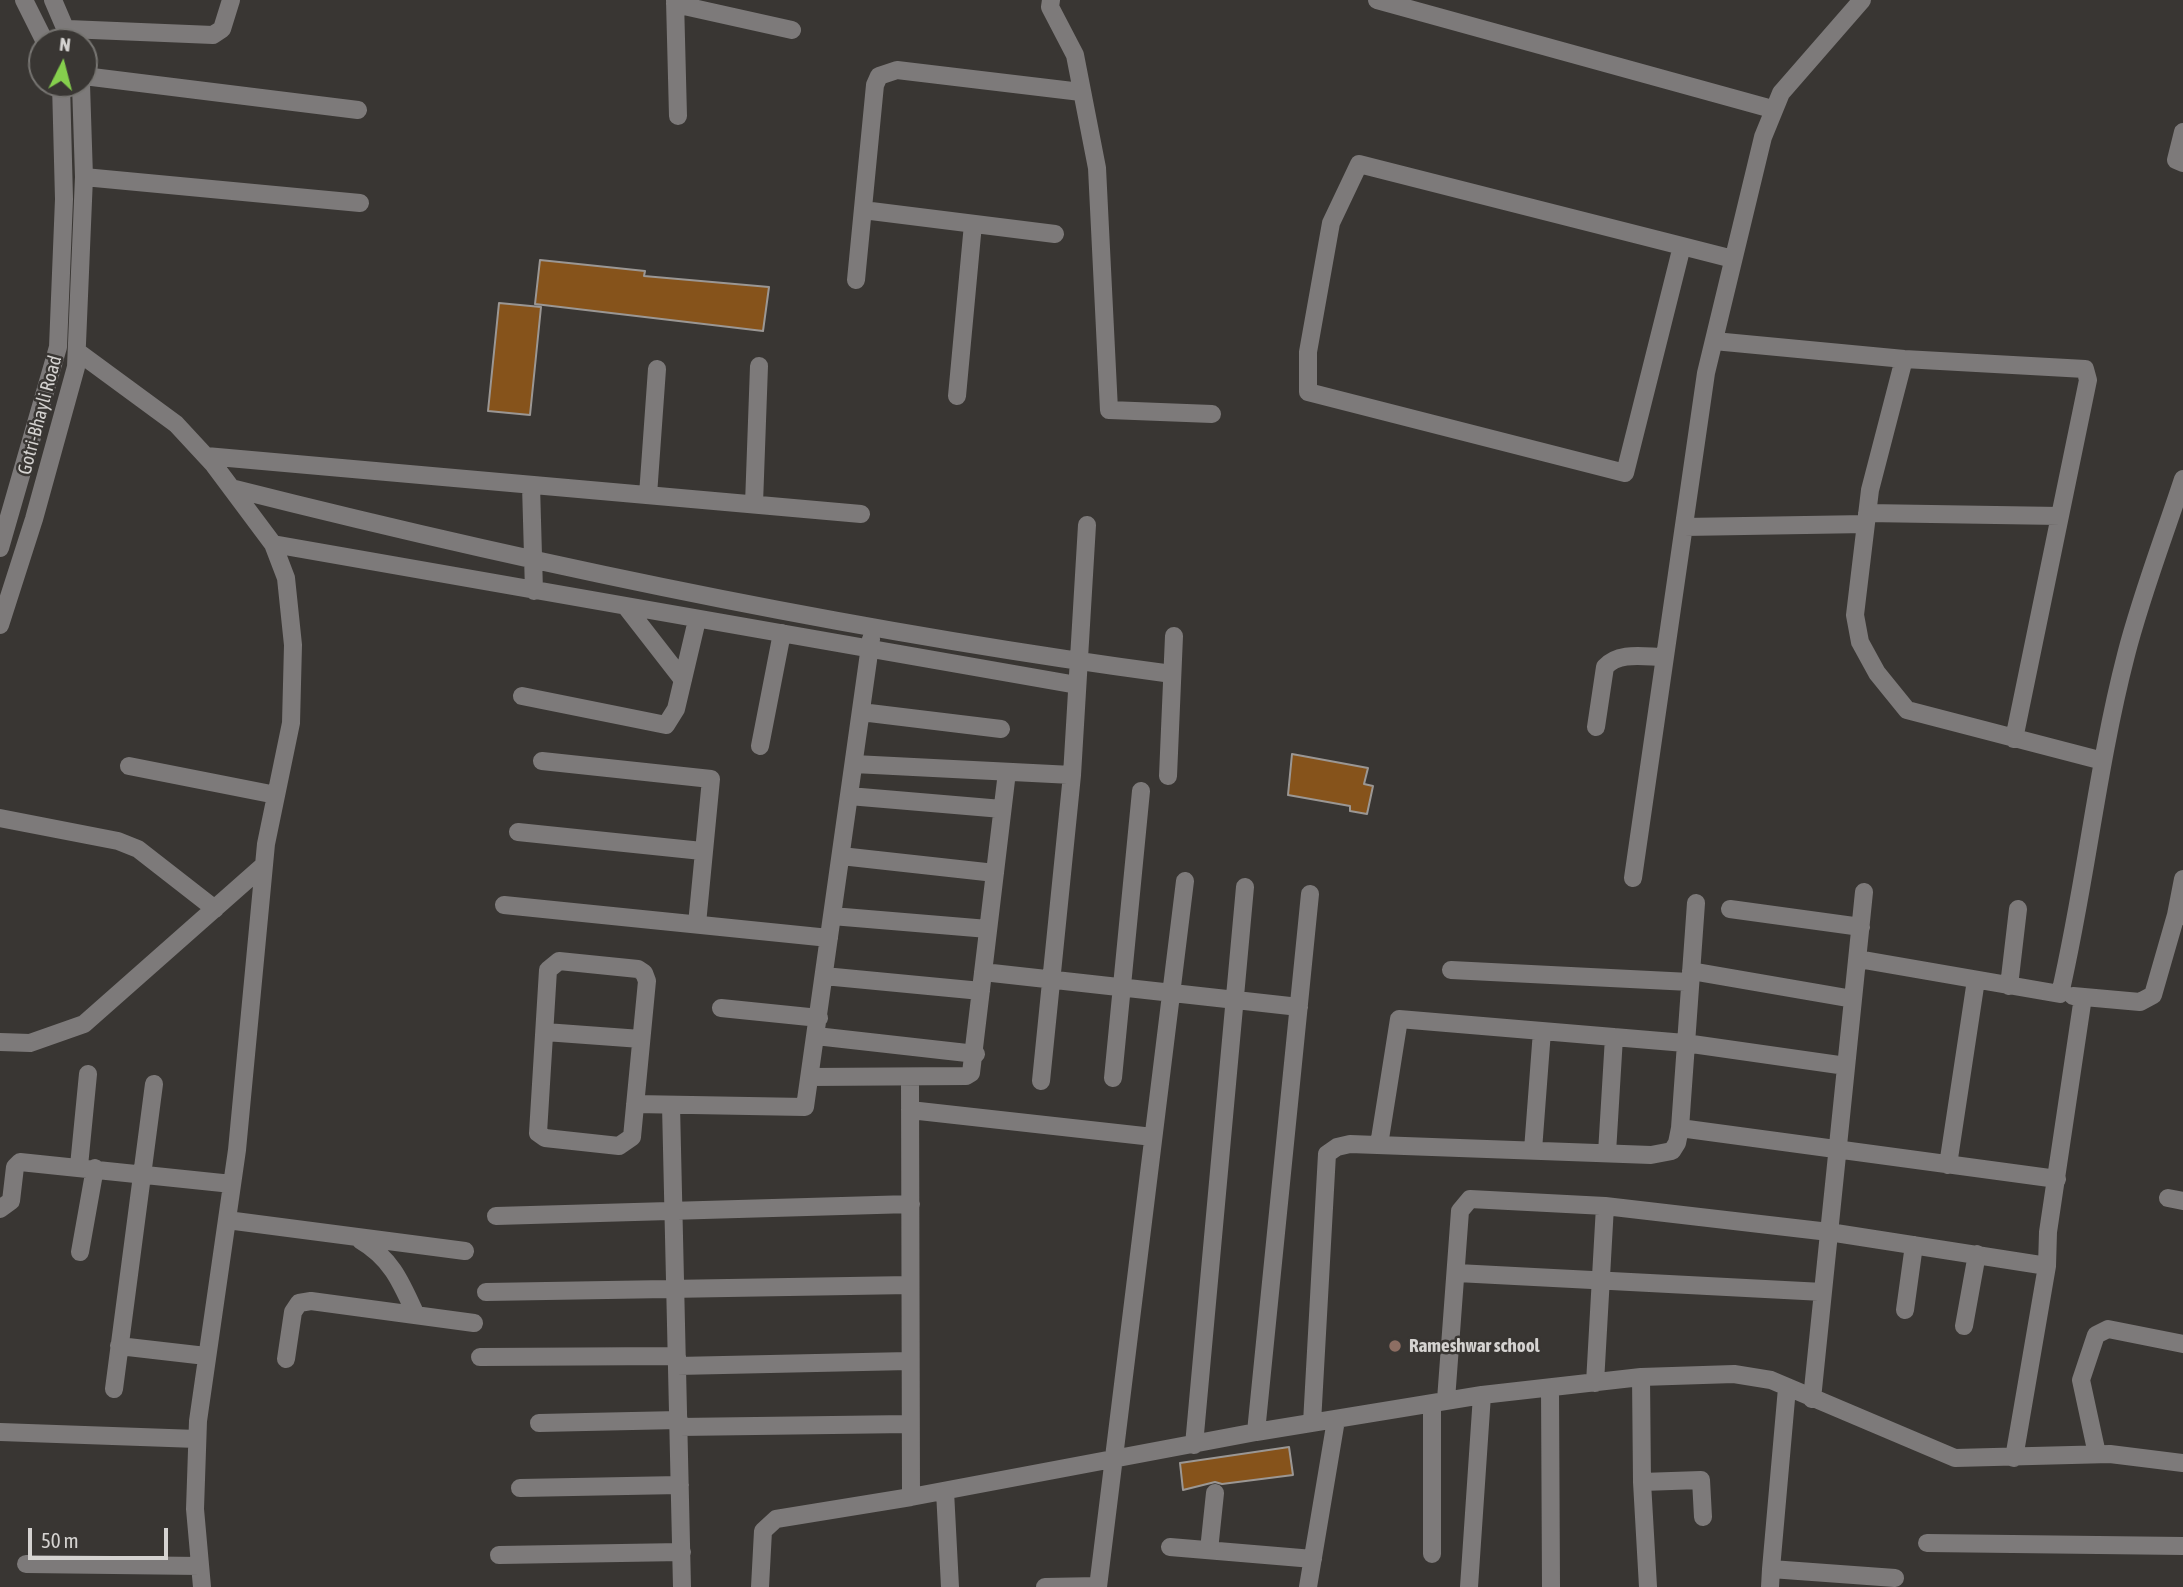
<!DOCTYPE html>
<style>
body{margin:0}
#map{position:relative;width:2183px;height:1587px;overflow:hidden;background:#393633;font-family:"Asap Condensed",sans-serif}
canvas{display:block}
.north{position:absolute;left:28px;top:28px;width:70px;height:70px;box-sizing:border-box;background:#393633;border:2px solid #777572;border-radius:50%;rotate:6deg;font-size:19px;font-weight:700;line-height:28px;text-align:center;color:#d5d3d1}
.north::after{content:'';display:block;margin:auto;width:24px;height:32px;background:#85cf4d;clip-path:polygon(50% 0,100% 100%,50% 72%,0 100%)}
.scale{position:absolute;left:28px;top:1528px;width:140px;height:32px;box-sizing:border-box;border:4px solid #d5d3d1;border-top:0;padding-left:9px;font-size:21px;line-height:24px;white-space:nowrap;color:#d5d3d1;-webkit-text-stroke:5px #393633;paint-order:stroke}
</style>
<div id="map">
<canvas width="2183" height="1587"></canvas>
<div class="north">N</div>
<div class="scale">50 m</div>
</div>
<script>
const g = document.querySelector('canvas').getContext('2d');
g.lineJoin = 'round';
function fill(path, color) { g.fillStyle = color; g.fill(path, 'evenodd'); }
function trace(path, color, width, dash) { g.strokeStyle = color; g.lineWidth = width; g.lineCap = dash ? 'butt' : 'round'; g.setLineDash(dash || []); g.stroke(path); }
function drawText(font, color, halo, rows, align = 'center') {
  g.font = font + ' "Asap Condensed",sans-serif'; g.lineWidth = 5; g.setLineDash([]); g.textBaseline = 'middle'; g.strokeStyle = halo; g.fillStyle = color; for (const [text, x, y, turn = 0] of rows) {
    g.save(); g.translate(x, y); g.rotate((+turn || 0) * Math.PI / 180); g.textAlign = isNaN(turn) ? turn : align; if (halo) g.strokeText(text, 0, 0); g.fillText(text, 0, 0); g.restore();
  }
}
const building = new Path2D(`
 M540,260L645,271L644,276L769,287L763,331L535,304Z
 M499,303L541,307L530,415L488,411Z
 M1292,754L1368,768L1364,784L1373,786L1367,814L1350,811V806L1288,795Z
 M1289,1447L1293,1475L1222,1484L1215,1482L1183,1490L1180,1463Z`);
const minor = new Path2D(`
 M24,0L45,42
 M53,0L71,42
 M675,0L678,116
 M1051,0L1050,7L1075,55L1097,168L1109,410L1212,414
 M1377,0L1772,109
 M675,4L792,30
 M68,29L213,35L222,29L231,0
 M84,76L358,110
 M2183,132L2176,160L2183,163
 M84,177L360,203
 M863,210L1055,234
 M1682,246L1625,473L1308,392V352L1331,223L1359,164L1682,246L1733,259
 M856,280L875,85L879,76L897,70L1081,92
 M1714,341L1904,359L2085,369L2088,380L2014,739
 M78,352L176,424L214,465L273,544L286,578L293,645L291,723L266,844L237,1150L198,1421L195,1509L202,1587
 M1904,359L1870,490L1855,615L1860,642L1877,673L1907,710L2103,761
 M957,396L973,224
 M206,456L861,514
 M531,485L534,591
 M231,488C540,566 856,632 1172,674
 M648,495L657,369
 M754,504L759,366
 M1867,513L2060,516
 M1684,527L1866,524
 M273,544L1077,685
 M0,548L58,347L64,199L61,84
 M627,608L683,680
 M0,625L34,519L76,367L84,177L81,84
 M522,696L666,725L676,709L697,620
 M861,712L1001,729
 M1596,727L1605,667C1619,651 1645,657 1665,657
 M760,746L782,633
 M542,761L711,779L697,924
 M854,764L1072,775
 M129,766L276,795
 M1168,776L1174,636
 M849,796L1002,809
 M0,818L118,841L138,849L215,909
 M518,832L702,851
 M841,856L995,873
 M1633,878L1706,373L1763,137L1781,93L1862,0
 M2183,879L2176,915L2183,916
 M504,905L829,938
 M1730,909L1861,927
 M832,916L988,929
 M1858,959L2060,994C2086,882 2097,767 2126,655C2141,596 2164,537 2183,479
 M559,961L638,969L644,973L647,981L632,1137L619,1146L545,1138L538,1133L548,970Z
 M1451,970L1690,982
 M1691,971L1853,999
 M983,972L1299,1007
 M824,976L981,991
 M2009,986L2018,909
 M2073,996L2140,1002L2153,995L2176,915
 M721,1008L819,1018
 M545,1032L641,1039
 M816,1036L976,1054
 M0,1042L30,1043L84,1024L264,865
 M810,1077L966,1076L971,1073L1007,772
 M1113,1078L1141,791
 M910,1079L911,1497
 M1041,1081L1072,775L1087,525
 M635,1104L805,1107L871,639
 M671,1105L682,1587
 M910,1110L1153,1137
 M1680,1128L2057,1179
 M1379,1145L1399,1019L1685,1043L1846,1066
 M1533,1150L1542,1031
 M1607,1153L1614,1037
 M1948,1165L1976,980
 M79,1166L88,1074
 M2168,1198L2183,1201
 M0,1209L11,1201L15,1167L20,1162L232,1184
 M496,1216L911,1204
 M227,1220L465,1251
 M360,1240C391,1258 401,1282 415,1313
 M80,1252L95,1168
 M1457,1273L1823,1292
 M486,1292L910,1285
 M1905,1310L1914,1245
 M1964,1326L1977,1254
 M119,1346L206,1356
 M480,1357L677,1356
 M286,1359L293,1312L299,1303L311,1301L474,1323
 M677,1366L909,1361
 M1641,1377L1642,1482L1701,1480L1703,1517
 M1595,1383L1605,1206
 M1550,1388L1551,1587
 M1787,1388L1771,1569L1895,1578
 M114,1389L154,1084
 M1812,1399L1864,892
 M1446,1400L1460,1211L1470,1199L1605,1206L1829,1232L2047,1266
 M539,1423L679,1420
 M1312,1423L1327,1154L1337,1147L1350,1144L1651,1155L1672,1151L1677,1143L1680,1128L1696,903
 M679,1427L909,1424
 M0,1432L197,1439
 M1256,1432L1310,894
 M1194,1445L1245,887
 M2097,1454L2081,1380L2096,1335L2108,1329L2183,1344
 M2014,1458L2047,1266L2048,1232L2083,997
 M1642,1482L1648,1587
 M520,1488L680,1485
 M945,1491L950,1587
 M1927,1543L2183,1546
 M1170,1547L1313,1559
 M1209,1550L1215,1493
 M1432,1554V1403
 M499,1555L682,1552
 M26,1564L200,1566
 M760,1587L763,1531L776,1519L911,1497L1256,1432L1482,1395L1641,1377L1734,1374L1771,1380L1955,1458L2110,1454L2183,1463
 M1045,1587L1098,1586
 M1098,1587L1185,881
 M1308,1587L1336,1420
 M1469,1587L1482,1395
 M1770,1587L1771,1569`);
const markers = [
 [1395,1346,7,"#8d6e63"]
];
const streetNames = [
 ["Gotri-Bhayli Road",40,415,-75]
];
const poiNames = [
 ["Rameshwar school",1409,1346]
];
fill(building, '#86531b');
trace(building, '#9b9794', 2);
trace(minor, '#7d7a7a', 18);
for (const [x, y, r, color] of markers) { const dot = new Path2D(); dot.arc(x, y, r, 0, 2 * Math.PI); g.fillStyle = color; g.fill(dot); trace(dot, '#393633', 2.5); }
drawText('19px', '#d5d3d1', '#393633', streetNames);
drawText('bold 19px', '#d5d3d1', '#393633', poiNames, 'left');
</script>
